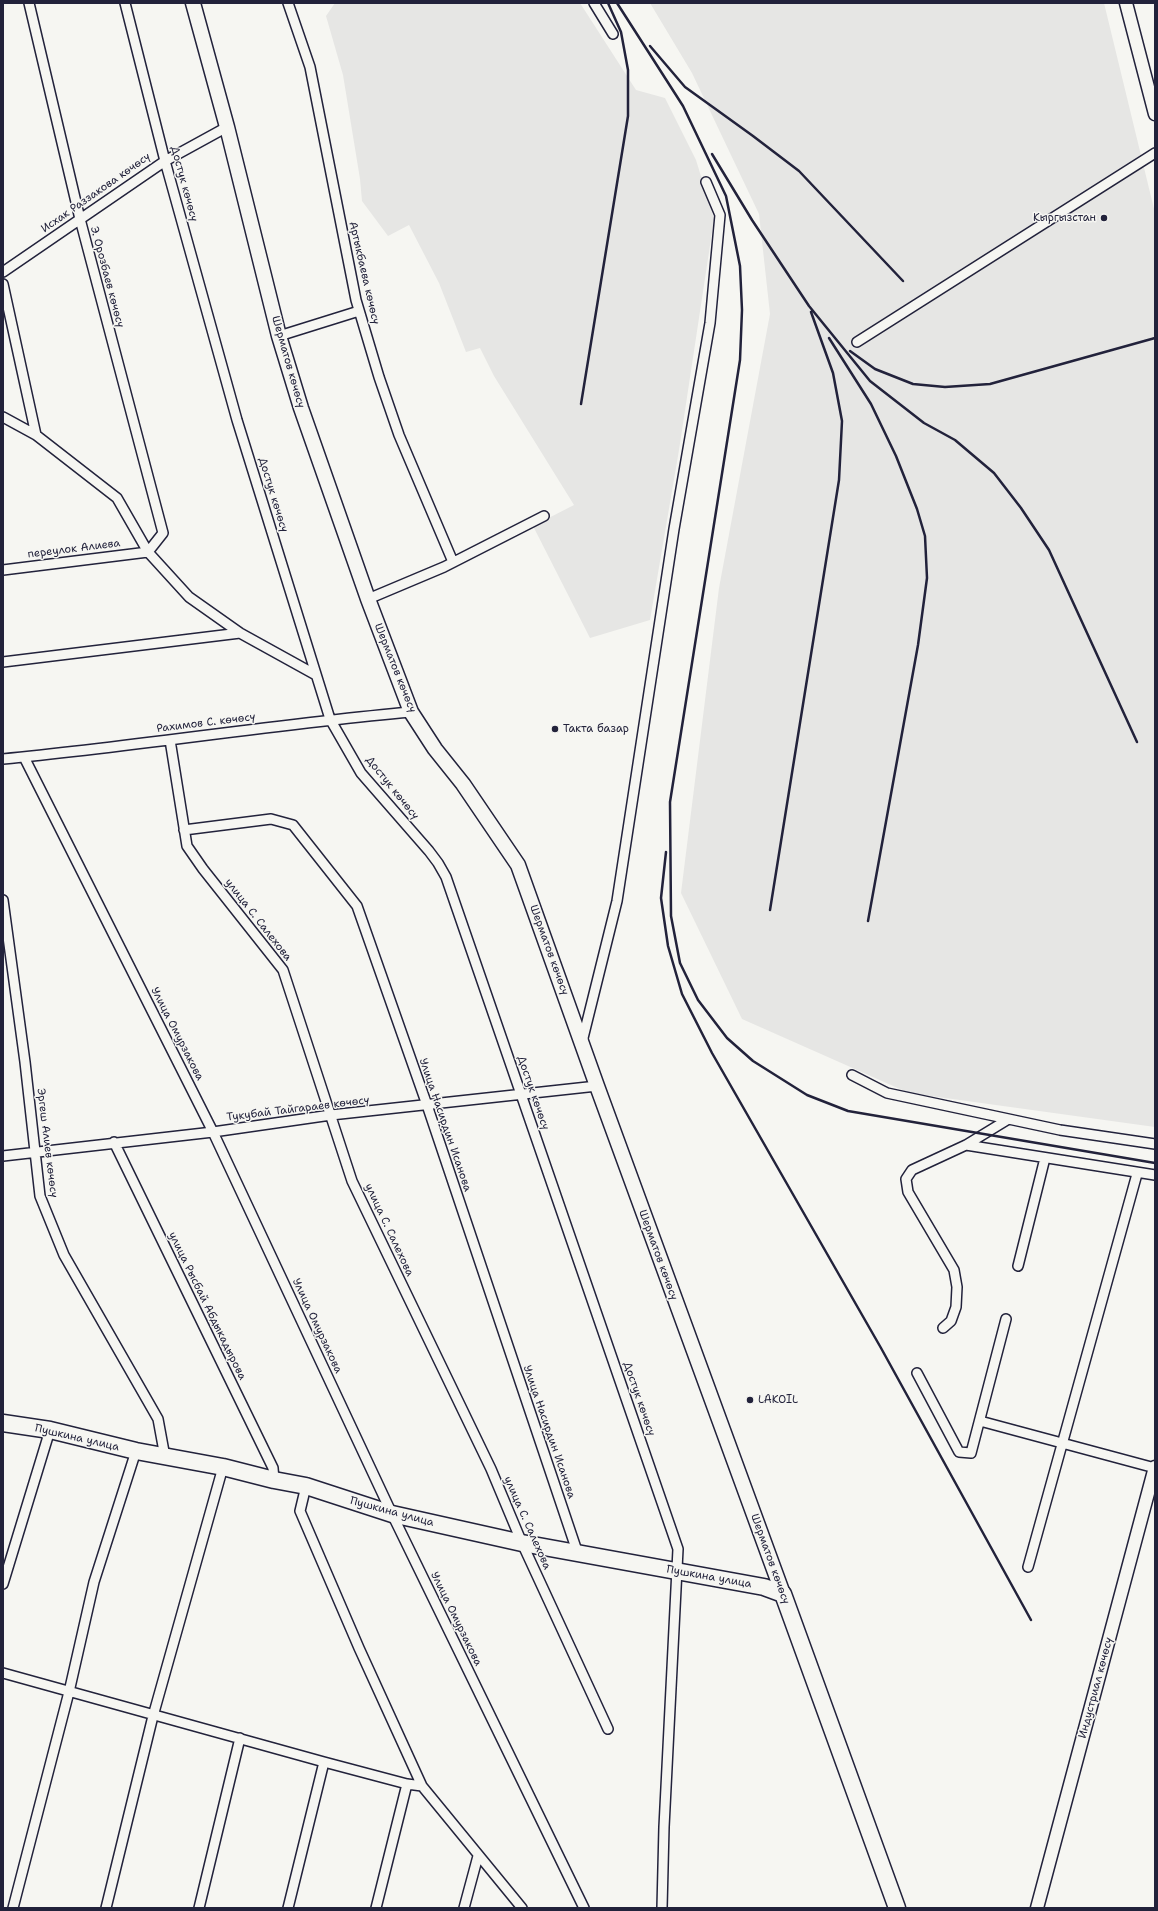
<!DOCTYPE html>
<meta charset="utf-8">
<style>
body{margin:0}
#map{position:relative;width:1158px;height:1911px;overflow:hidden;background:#f6f6f2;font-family:"Shantell Sans",sans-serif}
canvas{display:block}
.frame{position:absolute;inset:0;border:4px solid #22223b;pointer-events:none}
</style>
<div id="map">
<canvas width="1158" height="1911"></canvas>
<div class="frame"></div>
</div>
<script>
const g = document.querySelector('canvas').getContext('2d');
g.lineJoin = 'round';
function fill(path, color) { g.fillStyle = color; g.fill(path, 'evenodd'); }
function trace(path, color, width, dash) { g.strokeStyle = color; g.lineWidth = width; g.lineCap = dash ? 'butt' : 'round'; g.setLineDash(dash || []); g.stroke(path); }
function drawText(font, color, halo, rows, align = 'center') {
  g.font = font + ' "Shantell Sans",sans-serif'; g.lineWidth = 3; g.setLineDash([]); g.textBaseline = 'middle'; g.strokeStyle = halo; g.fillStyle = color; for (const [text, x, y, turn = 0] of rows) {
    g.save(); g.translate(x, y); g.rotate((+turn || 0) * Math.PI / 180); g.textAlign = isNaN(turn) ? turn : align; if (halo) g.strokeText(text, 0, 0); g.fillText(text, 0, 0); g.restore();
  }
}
const built = new Path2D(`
 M335,3H580L636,90L665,98L696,160L714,219L679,450L650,620L590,638L533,526L574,505L494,376L480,348L466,352L439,283L409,225L388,236L362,201L360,179L343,75L326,16Z
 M650,3H1104L1155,213V1127L909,1093L742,1019L681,893L719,588L770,314L759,214L692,73Z`);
const street = new Path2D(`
 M125,3L165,161L237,420L330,719L361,773L429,851L438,863L446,877L678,1549L664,1827L662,1908
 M288,3L310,67L356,300L379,377L399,435L453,562
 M594,3L613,34
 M3,272L165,161L227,127
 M3,284L36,435
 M279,336L359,311
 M857,342L1155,153
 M3,417L36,435L117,498L148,552L189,597L240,633L316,675
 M3,570L148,552L163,533L80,219L29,3
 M368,599L444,567L544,516
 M3,662L240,633
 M170,740L187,846L203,869L283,970L352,1181L491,1469L522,1543L608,1729
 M24,757L213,1132L392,1514L584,1908
 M3,759C140,746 275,724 411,712
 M184,830L271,819L293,825L357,906L427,1105L578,1554
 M3,900L25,1062L40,1196L64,1255L158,1419L165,1457
 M582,1042L617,901L674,529L710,323L720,215L706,182
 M852,1075L887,1093L1060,1130L1155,1144
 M114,1142L273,1468L274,1480
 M966,1145L1155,1175
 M3,1156L213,1132L331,1115L597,1086
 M1018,1266L1045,1158
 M943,1328L951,1321L956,1307L957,1287L954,1270L908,1192L906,1179L912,1170L966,1145L1007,1120
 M917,1373L959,1452L971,1453L1006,1319
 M980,1421L1155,1468
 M306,1486L300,1511L359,1648L422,1786L522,1908
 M1028,1567L1137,1174
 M3,1584L50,1430
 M3,1673L324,1762L407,1784L422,1786
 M13,1908L69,1692L94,1582L136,1451
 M106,1908L153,1716L223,1467
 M199,1908L240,1738
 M288,1908L324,1762
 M376,1908L407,1784
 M464,1908L478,1856`);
const secondary = new Path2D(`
 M1126,3L1155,114
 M1037,1908L1155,1467`);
const primary = new Path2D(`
 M193,3L227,127L279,336L301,408L368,599L411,712L435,749L463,784L518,865L597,1086L783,1594`);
const highway = new Path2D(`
 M3,1423L50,1430L136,1451L223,1467L274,1480L306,1486L392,1514L522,1543L764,1587L783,1594L897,1908`);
const rail = new Path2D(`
 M617,3L683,106L726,196L740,266L742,310L740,360L670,802L671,916L680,963L698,1000L727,1038L753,1061L807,1095L848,1111L1155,1163
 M650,46L685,87L753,136L799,171L903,281
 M712,154L752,220L809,306L870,381L924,423L955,440L994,473L1021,508L1049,550L1137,742
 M829,338L871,404L896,456L917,509L925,536L927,578L918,645L868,921
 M850,351L875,369L913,384L945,387L990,384L1155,338
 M581,404L628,116V70L621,32L608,3
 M666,852L661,898L668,946L682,994L712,1053L881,1348L1031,1620
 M770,910L839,480L842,421L833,373L811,312`);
const markers = [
 [1104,218,4,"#22223b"],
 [555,729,4,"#22223b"],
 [750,1400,4,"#22223b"]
];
const streetNames = [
 ["Достук көчөсү",184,184,75],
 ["Исхак Раззакова көчөсү",96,193,-35],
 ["Артыкбаева көчөсү",364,273,77],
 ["Э. Орозбаев көчөсү",107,277,75],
 ["Шерматов көчөсү",288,362,74],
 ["Достук көчөсү",273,495,73],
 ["переулок Алиева",74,549,-7],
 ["Шерматов көчөсү",395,668,68],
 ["Рахимов С. көчөсү",206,723,-7],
 ["Достук көчөсү",392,788,51],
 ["улица С. Салехова",258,920,52],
 ["Шерматов көчөсү",549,950,70],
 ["Улица Омурзакова",177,1034,63],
 ["Достук көчөсү",533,1093,71],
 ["Тукубай Тайгараев көчөсү",298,1109,-7],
 ["Улица Насирдин Исанова",445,1125,71],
 ["Эргеш Алиев көчөсү",47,1143,83],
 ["улица С. Салехова",389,1230,65],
 ["Шерматов көчөсү",658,1255,70],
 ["улица Рысбай Абдыкадырова",207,1306,64],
 ["Улица Омурзакова",317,1326,65],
 ["Достук көчөсү",639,1399,71],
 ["Улица Насирдин Исанова",549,1432,71],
 ["Пушкина улица",77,1438,13],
 ["Пушкина улица",392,1512,15],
 ["улица С. Салехова",527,1523,66],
 ["Шерматов көчөсү",770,1559,70],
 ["Пушкина улица",709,1577,10],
 ["Улица Омурзакова",456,1619,64],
 ["Индустриал көчөсү",1096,1688,-75]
];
const poiNames = [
 ["Кыргызстан",1096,218,"right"],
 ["Такта базар",563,729],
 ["LAKOIL",758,1400]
];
fill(built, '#e6e6e4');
trace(street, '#22223b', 12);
trace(secondary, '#22223b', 15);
trace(primary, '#22223b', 17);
trace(highway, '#22223b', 19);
trace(street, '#f6f6f2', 9);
trace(secondary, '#f6f6f2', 12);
trace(primary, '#f6f6f2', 14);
trace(highway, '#f6f6f2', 16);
trace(rail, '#22223b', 2.5);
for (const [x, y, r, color] of markers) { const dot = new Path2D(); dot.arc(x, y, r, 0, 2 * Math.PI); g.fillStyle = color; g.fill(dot); trace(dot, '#f6f6f2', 1.5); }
drawText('11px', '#22223b', '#f6f6f2', streetNames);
drawText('11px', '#22223b', '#f6f6f2', poiNames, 'left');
</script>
